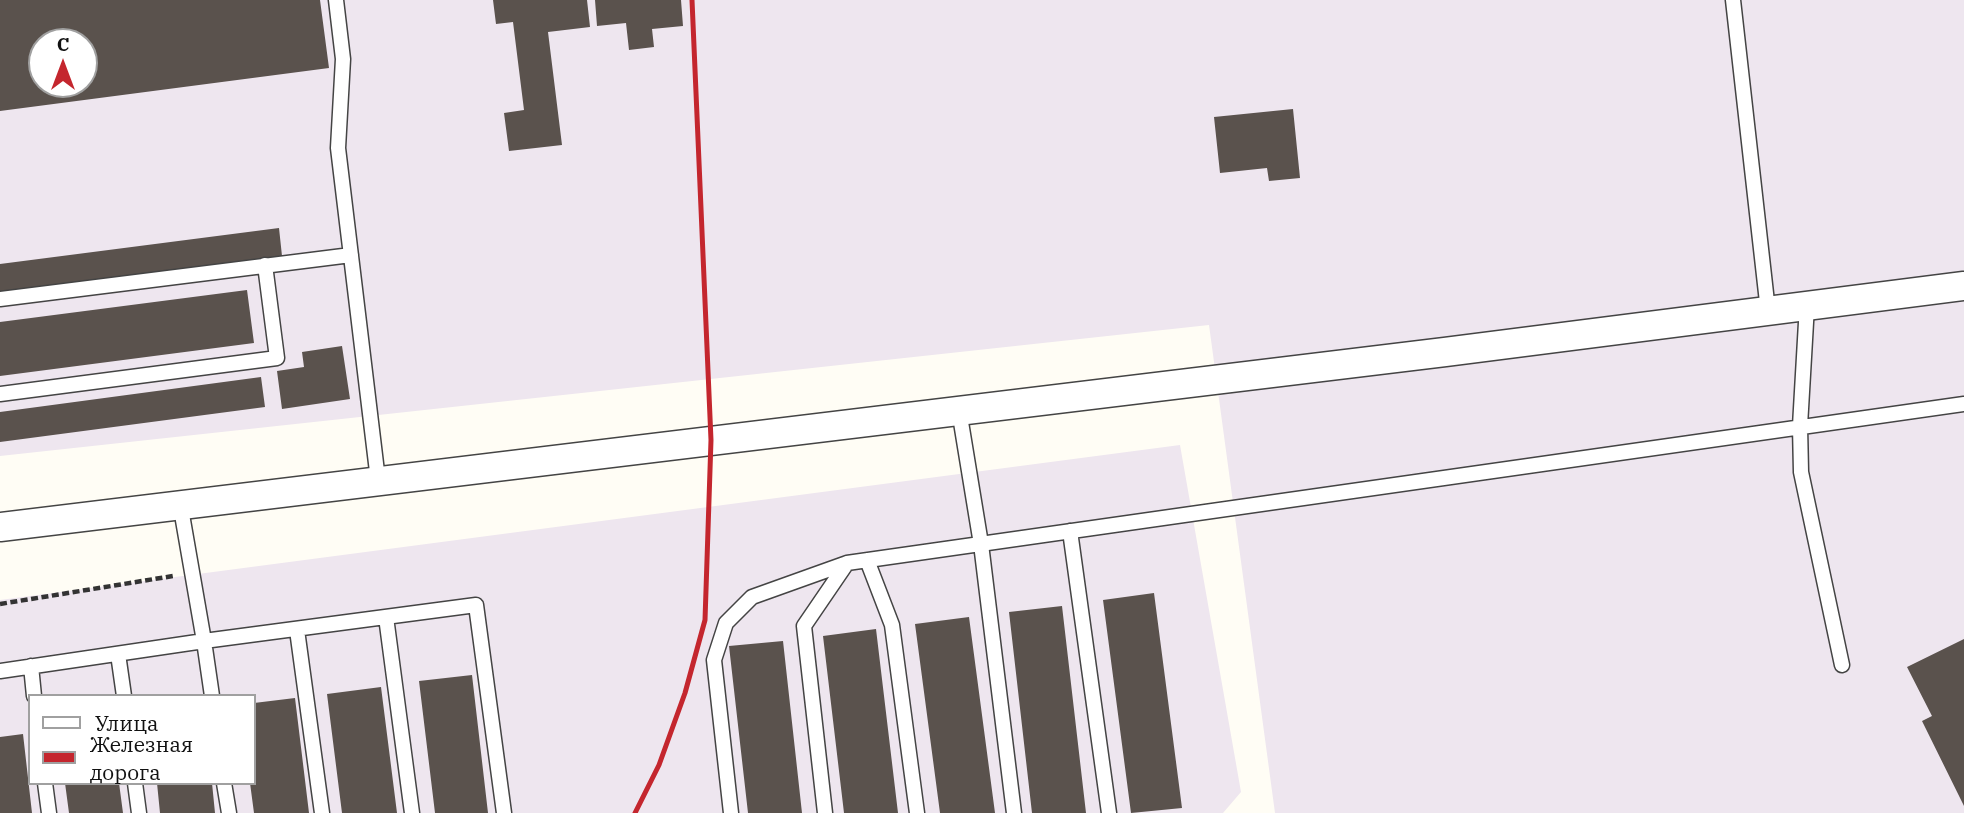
<!DOCTYPE html>
<meta charset="utf-8">
<style>
body{margin:0}
#map{position:relative;width:1964px;height:813px;overflow:hidden;background:#fffdf5;font-family:"IBM Plex Serif",serif}
canvas{display:block}
.legend{position:absolute;left:28px;top:694px;width:228px;height:91px;box-sizing:border-box;background:#fff;border:2px solid #a0a0a0;margin:0;padding:9px 12px;list-style:none;font-size:21px;color:#111}
.legend li{display:flex;align-items:center;gap:14px;height:35px}
.legend b{width:35px;border:2px solid #a0a0a0}
.north{position:absolute;left:28px;top:28px;width:70px;height:70px;box-sizing:border-box;background:#fff;border:2px solid #a0a0a0;border-radius:50%;rotate:0deg;font-size:19px;font-weight:700;line-height:28px;text-align:center;color:#111}
.north::after{content:'';display:block;margin:auto;width:24px;height:32px;background:#c4262e;clip-path:polygon(50% 0,100% 100%,50% 72%,0 100%)}
</style>
<div id="map">
<canvas width="1964" height="813"></canvas>
<ul class="legend">
<li><b style="height:9px;background:#fff"></b>Улица</li>
<li><b style="height:9px;background:#c4262e"></b>Железная дорога</li>
</ul>
<div class="north">С</div>
</div>
<script>
const g = document.querySelector('canvas').getContext('2d');
g.lineJoin = 'round';
function fill(path, color) { g.fillStyle = color; g.fill(path, 'evenodd'); }
function trace(path, color, width, dash) { g.strokeStyle = color; g.lineWidth = width; g.lineCap = dash ? 'butt' : 'round'; g.setLineDash(dash || []); g.stroke(path); }
const industrial = new Path2D(`
 M0,0H1964V813H1275L1209,325L0,456ZM42,42H84V84H42Z
 M1180,445L1241,792L1223,813H0V600ZM30,696H254V783H30Z`);
const building = new Path2D(`
 M0,0H320L329,68L0,111ZM42,42H84V84H42Z
 M493,0H587L590,27L548,32L562,145L509,151L504,113L524,110L513,22L496,24Z
 M595,0H681L683,26L652,29L654,47L629,50L626,23L597,26Z
 M1293,109L1300,178L1269,181L1267,168L1220,173L1214,117Z
 M279,228L282,256L0,292V264Z
 M247,290L254,343L0,376V322Z
 M342,346L350,399L282,409L277,371L304,367L302,352Z
 M261,377L265,407L0,442V412Z
 M1154,593L1182,808L1131,813L1103,600Z
 M1062,606L1086,813H1032L1009,612Z
 M969,617L995,813H940L915,624Z
 M876,629L898,813H844L823,636Z
 M1964,639V806L1922,721L1932,716L1907,667Z
 M783,641L802,813H748L729,646Z
 M472,675L488,813H435L419,681Z
 M381,687L397,813H342L327,694Z
 M295,698L309,813H254L250,783H254V703Z
 M23,734L32,813H0V737Z
 M65,783H119L123,813H69Z
 M157,783H212L215,813H160Z`);
const path = new Path2D(`
 M0,604L173,576`);
const lane = new Path2D(`
 M336,0L343,59L338,148L378,480
 M1733,0L1768,311
 M0,299L351,255
 M1807,305L1800,426L1801,472L1842,665
 M0,394L277,358L265,265
 M959,410L981,544L1014,813
 M1070,531L1109,813
 M867,560L892,625L917,813
 M386,617L412,813
 M297,630L322,813
 M118,654L124,696
 M31,666L34,696
 M0,671L204,641L180,503
 M212,696L204,641L476,605L504,813
 M45,783L49,813
 M135,783L139,813
 M224,783L229,813
 M731,813L714,660L726,623L752,597L847,563L1964,404
 M825,813L804,626L847,563`);
const street = new Path2D(`
 M0,527L1445,352L1964,286`);
const rail = new Path2D(`
 M635,813L659,765L685,693L705,620L711,440L692,0`);
fill(industrial, '#eee6ef');
fill(building, '#5a524d');
trace(lane, '#444', 17);
trace(street, '#444', 31);
trace(path, '#333', 4.5, [7, 3.5]);
trace(lane, '#fff', 14);
trace(street, '#fff', 28);
trace(rail, '#c4262e', 5);
</script>
